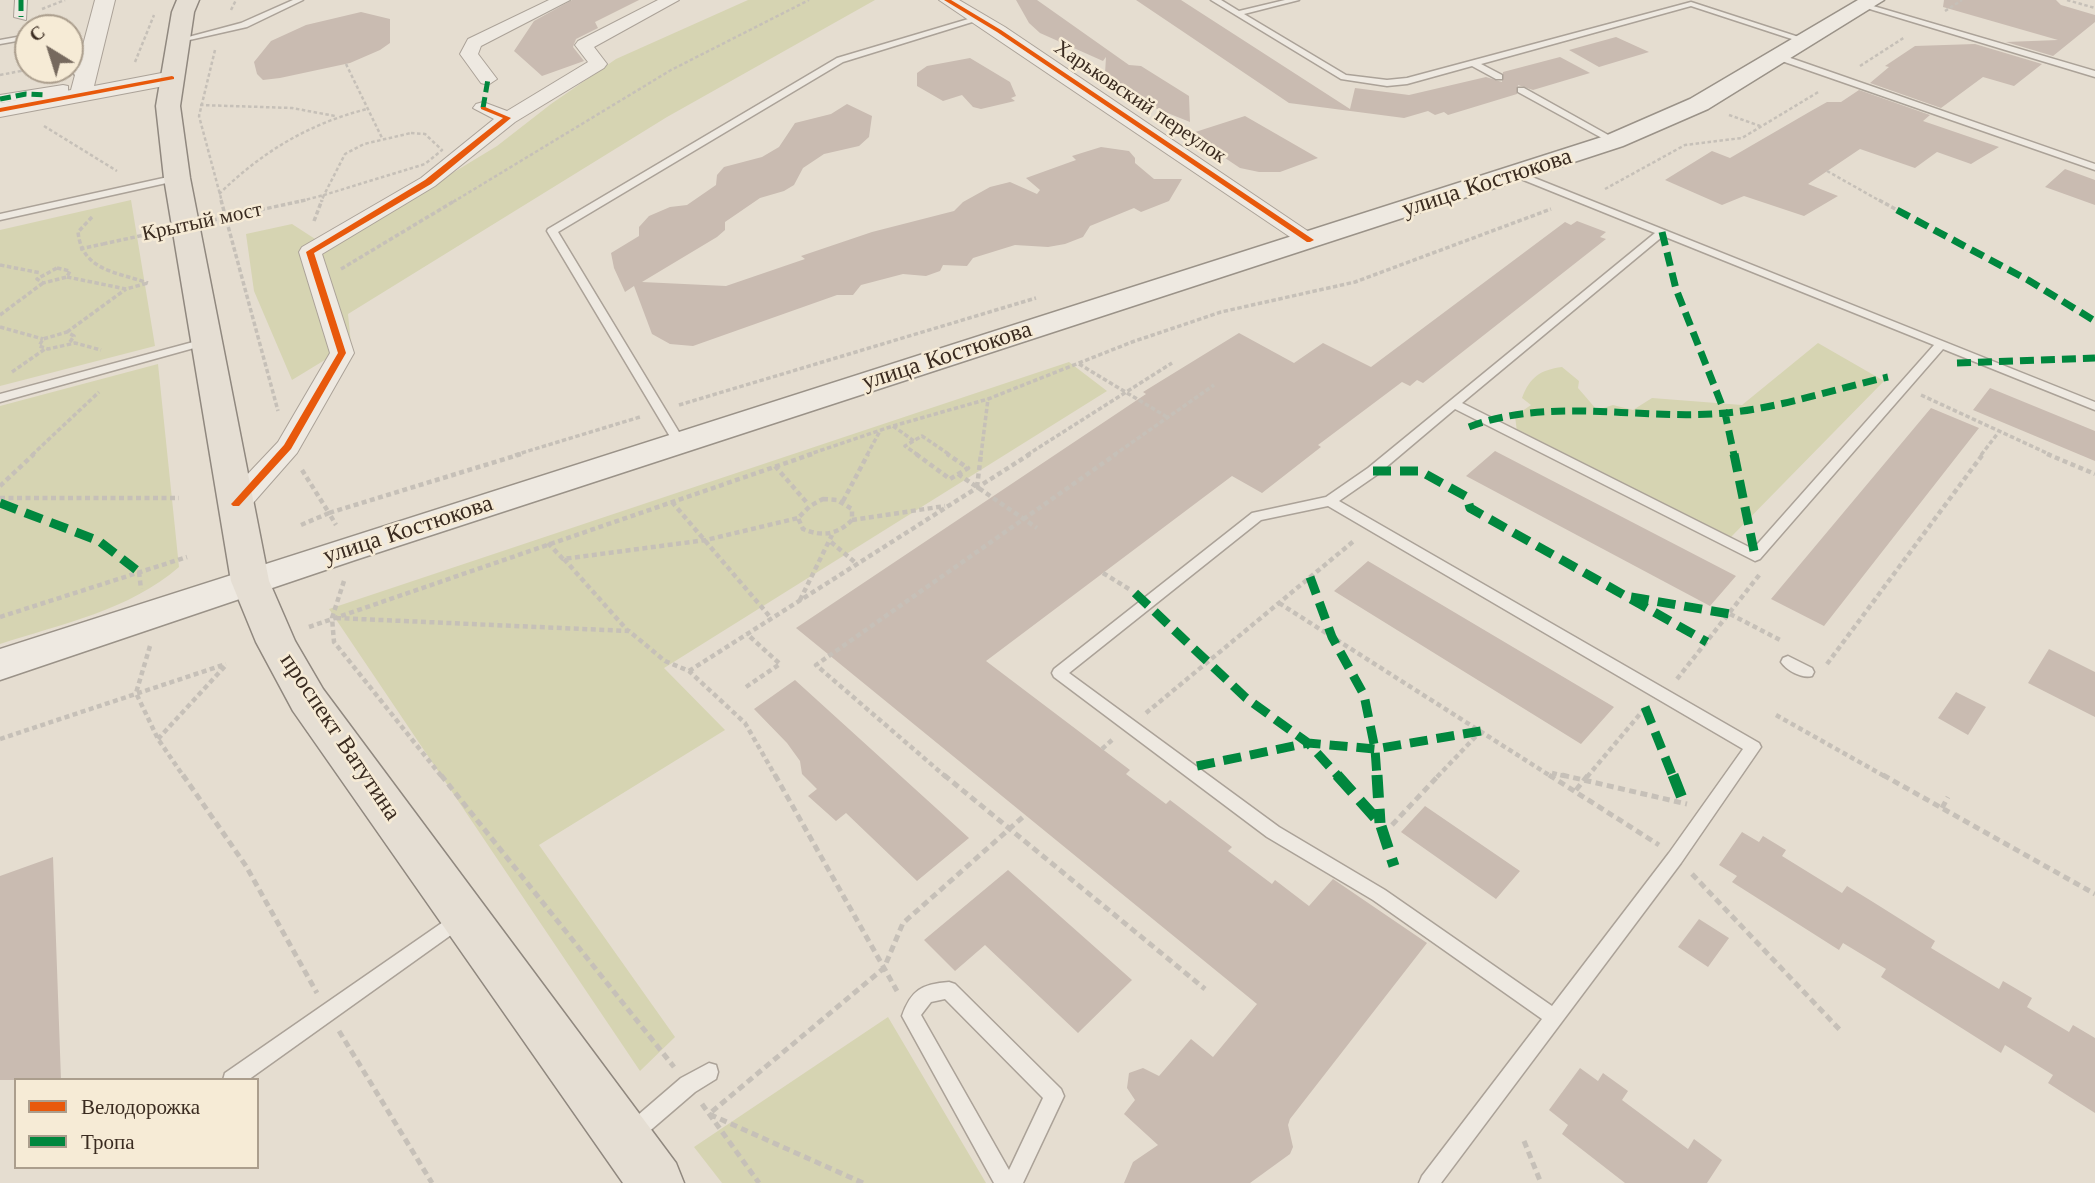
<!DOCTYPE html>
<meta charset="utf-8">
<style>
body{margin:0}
#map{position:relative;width:2095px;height:1183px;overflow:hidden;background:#e5ddd0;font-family:"Libre Baskerville",serif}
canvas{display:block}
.legend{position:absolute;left:14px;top:1078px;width:245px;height:91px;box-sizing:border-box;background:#f6ebd6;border:2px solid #ab9e8d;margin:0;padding:9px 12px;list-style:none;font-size:21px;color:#3a2b20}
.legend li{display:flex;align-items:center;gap:14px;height:35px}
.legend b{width:35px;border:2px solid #ab9e8d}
.north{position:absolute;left:14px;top:14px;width:70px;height:70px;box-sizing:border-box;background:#f6ebd6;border:2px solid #ab9e8d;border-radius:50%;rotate:322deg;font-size:19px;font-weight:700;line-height:28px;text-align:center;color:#3a2b20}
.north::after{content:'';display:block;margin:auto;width:24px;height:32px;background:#76695e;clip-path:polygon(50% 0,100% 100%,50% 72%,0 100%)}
</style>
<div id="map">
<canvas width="2095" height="1183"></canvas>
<ul class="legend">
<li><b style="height:9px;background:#e8590c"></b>Велодорожка</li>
<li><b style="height:9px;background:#00873e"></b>Тропа</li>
</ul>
<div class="north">С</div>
</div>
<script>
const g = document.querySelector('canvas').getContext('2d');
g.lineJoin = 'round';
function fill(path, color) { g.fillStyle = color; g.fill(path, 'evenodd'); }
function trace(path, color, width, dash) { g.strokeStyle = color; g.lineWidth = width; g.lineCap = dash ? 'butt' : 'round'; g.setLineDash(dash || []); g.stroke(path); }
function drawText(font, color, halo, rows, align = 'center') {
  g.font = font + ' "Libre Baskerville",serif'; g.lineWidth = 5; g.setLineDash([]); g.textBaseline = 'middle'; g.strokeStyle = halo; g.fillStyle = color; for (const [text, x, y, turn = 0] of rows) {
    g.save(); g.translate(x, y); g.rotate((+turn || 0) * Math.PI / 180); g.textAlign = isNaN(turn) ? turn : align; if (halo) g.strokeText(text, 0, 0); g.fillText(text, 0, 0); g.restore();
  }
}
const green = new Path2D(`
 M748,0H875L667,117L348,314L351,344L292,380L254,291L246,234L292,224L329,248L497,146L551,104L616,59Z
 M131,200L155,346L0,386V230Z
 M1818,343L1884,381L1731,537L1517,432L1515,416L1531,405L1522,398C1530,377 1540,370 1562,367L1579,381L1578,388L1597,410L1613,405L1633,410L1652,398L1742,405Z
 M1069,362L1107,391L664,668L725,730L539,845L675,1037L640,1071L329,609Z
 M158,364L179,567C130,610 61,624 0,644V406Z
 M888,1017L986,1183H722L694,1147Z`);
const building = new Path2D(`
 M572,0H639L595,22L598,28L576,39L573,47L584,61L542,76L514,51L534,21Z
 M1016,0H1037L1129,65L1141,66L1189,96L1190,122L1140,102L1111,83L1105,74L1106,57L1103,61L1040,33L1029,23Z
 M1136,0H1181L1350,109L1355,88L1409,95L1486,77L1502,82L1503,72L1560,57L1590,73L1533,90L1518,85L1517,94L1448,115L1444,112L1435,115L1428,111L1404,118L1289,103Z
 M1944,0H2056L2061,5L2095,15V22L2053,56L2006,42L2058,40L1943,7Z
 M361,12L390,19V43L380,50L350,63L280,78L263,80L257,74L254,62L271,41L306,25Z
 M1616,37L1649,52L1599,67L1569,50Z
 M1975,44L2042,64L2014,86L1983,77L1941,108L1870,83L1889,67L1885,66L1915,46Z
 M970,58L1010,82L1016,96L1011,98L1015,101L981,109L973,107L962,95L943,101L917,86V73L927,66Z
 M1859,90L1930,115L1923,121L1999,147L1971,164L1937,152L1915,168L1860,149L1808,184L1838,196L1804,216L1744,196L1722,205L1665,180L1712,151L1730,158L1811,111L1827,102H1841Z
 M847,104L872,116L869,137L859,146L824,154L803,168L794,185L784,191L760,198L725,222V230L717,237L642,282L726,286L805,259L801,256L872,232L954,211L963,202L990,187L1010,182L1037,194L1040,190L1026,178L1076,160L1072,156L1101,147L1129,151L1135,158V163L1154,179H1182L1169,201L1141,212L1134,208L1090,226L1083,237L1065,244L1048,247L1015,245L973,258L967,266L943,265L940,271L926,276L903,274L861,285L853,295H837L693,346L670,344L652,334L634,286L625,292L614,268L611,253L639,236V227L649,216L670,207L687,205L716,185L717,175L724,167L762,157L779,147L795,123L831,114Z
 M1245,116L1318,158L1280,172H1259L1240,168L1189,134Z
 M2065,169L2095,180V205L2045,187Z
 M1577,221L1606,232L1600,237L1606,239L1423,383L1417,380L1410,386L1402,382L1318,445L1321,447L1262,493L1232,476L986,661L1130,770L1126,774L1166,804L1170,800L1232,847L1228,851L1272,884L1275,880L1309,906L1333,879L1427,943L1290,1119L1288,1125L1293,1147L1290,1154L1250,1183H1124L1133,1162L1158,1145L1124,1114L1135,1100L1127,1088L1129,1073L1143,1068L1159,1076L1191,1039L1213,1057L1257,1004L796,628L1146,394L1143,392L1239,333L1294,363L1323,343L1371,367L1565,222L1571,225Z
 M1990,388L2095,431V461L1973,410Z
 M1931,408L1979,428L1824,626L1771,599Z
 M1495,451L1736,576L1710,606L1466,476Z
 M1368,561L1614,707L1581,744L1334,591Z
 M2049,649L2095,672V717L2028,683Z
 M795,680L969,838L917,881L846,813L836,821L808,796L817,789L802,774L800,761L787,743L754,709Z
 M1956,692L1986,707L1968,735L1938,718Z
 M1425,806L1520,871L1496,899L1401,832Z
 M1742,832L1759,842L1763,836L1786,850L1782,856L1842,893L1847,886L1873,902L1935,941L1931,948L1999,989L2003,981L2032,998L2027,1007L2069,1032L2073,1025L2095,1038V1113L2048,1083L2053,1075L2005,1045L2001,1053L1881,977L1886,969L1843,943L1839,950L1732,882L1737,876L1719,865Z
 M53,857L61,1080H0V876Z
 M1008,870L1132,980L1078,1033L985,945L955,971L924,940Z
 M1699,919L1729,938L1708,967L1678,947Z
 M1580,1068L1598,1081L1603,1073L1628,1091L1622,1100L1688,1149L1694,1139L1722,1160L1707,1183H1625L1562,1134L1568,1125L1549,1110Z`);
const pathFar3 = new Path2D(`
 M2067,0L2095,8
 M42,9L65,0
 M231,10L236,0
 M1945,11L1962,0
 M215,50L199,116L222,202
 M135,62L154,15
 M346,64L382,138
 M1860,66L1905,37
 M0,75L21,71L22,57
 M200,105L292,108L335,116
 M1729,115L1760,126
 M44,126L117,171
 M411,133L425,134L442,150L425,164L324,195L345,154L364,144Z
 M1827,171L1882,202
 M1605,189L1685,145L1742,138L1820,91
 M219,194C262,152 308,124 367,109
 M301,201L324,195L321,202
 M453,202L671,70L809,0`);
const pathFar2 = new Path2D(`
 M221,200L278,411
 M1879,200L1897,210
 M301,201L306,200
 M92,217L78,232C82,271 117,272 148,283
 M314,221L322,200
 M80,249L103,244
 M0,265L41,273
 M57,268L70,271L67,277L43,283L37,279Z
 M341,269L456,200
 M67,277L126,289L148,283
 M0,315L43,283
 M0,327L43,339
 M67,332L126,289
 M70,342L74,336L67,332L43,339L39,346L48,349L75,343L101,350
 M1079,364L1167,417
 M12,372L45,349
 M1921,395L2051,455
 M679,405L1036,298
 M893,426L914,441
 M32,455L99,392
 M515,455L640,417
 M807,455L893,426L988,399L1132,342L1221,312L1355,282L1551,209
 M867,455L880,431
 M918,455L905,446L922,436L950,455
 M981,455L988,399
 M1027,455L1172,363
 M1114,455L1214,385
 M1981,455L1998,433`);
const pathFar1 = new Path2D(`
 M916,454L950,479L968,468L947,454
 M2047,454L2095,474
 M775,466L808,504
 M302,470L329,513L521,454
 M958,474L1037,528
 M0,486L34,454
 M977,487L981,454
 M0,498H179
 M823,499L837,500L852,509V520C837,535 822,537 803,529L798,518L810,506Z
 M843,501L868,454
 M672,502L771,618
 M852,520L945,506
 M301,525L329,513L336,525
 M831,542L857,564
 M548,543L563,559L706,540L798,518
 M564,559L628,631
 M139,572L141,589
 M1103,573L1129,589
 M344,581L332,618L334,642L442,777
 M800,600L832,535
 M1279,603L1552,777
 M1730,614L1782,641
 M0,617L187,557
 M336,618L629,631L665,661L689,671L745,723L776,777
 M309,627L812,454
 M150,646L136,693L158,739L184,777
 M1827,664L1983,454
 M689,671L1030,454
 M1677,679L1760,574
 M746,687L780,664L747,634
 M1146,713L1355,540
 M1776,715L1886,777
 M0,739L226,664
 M158,739L226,665
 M1102,749L1112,740
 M1552,773L1569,777
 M946,777L816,665L1116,454
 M1437,777L1481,731
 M1587,777L1645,708`);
const path = new Path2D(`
 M183,775L246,866L317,993
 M441,775L674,1067
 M775,775L897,991
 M944,775L1205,989
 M1549,775L1659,845
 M1562,775L1687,804
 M1883,775L2095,894
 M1576,790L1588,775
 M1942,808L1948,797
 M1392,825L1439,775
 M1692,874L1840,1030
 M339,1031L432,1183
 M702,1104L759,1183
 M1524,1141L1541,1183
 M863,1183L709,1114L884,968L903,923L1024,816`);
const service = new Path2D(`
 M293,0H303L247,27L185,41L181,39L241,23Z
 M1211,0H1221L1239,11L1285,0H1299L1244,14L1346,75L1387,80L1407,78L1691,2L1811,41L1804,43L1691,6L1481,64L1502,75V79H1496L1472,66L1407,84L1387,86L1341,79Z
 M1863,3L2095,71V77L1863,7Z
 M975,17L982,19L843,62L558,232L685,442L679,446L675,445L547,231L548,229L837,58Z
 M28,35V39L0,44V40Z
 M1779,54L2095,164V170L1776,59L1775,57Z
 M70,60L86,77V81H80L70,69Z
 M1518,88H1524L1619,141L1611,143L1518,92Z
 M1516,173H1522L2095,402V410L1943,349L1760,559L1755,561L1455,409L1378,474L1339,501L1759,743L1761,747L1681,863L1441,1183H1419L1422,1176L1542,1019L1373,900L1267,837L1054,677L1052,673L1054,669L1252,513L1326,497L1368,468L1655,233L1516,177ZM1663,236L1934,345L1753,549L1462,403ZM1328,506L1743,749L1669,853L1552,1006L1385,890L1279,827L1069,673L1261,520Z
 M177,175L182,178L180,180L0,220V214Z
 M208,338L212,339V343L0,402V394Z
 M1788,656L1812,668L1814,672L1812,676C1802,679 1786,670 1781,662L1783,658Z
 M459,911L465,913L468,919L465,925L248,1080H223L225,1073Z
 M949,982L955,984L1061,1089L1064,1096L1023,1183H994L902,1016C911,990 922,984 949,982ZM945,999L1043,1098L1009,1170L921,1015L931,1002Z
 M709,1063L716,1065L718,1072L716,1079L695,1092L638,1141L631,1144L624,1141L621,1134L624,1127L681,1078Z`);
const pedestrian = new Path2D(`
 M15,0H27L26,20L14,17Z
 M63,85L68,86V92L0,103V95Z`);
const minor = new Path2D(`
 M549,0H570L481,46L478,54L497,79L488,85L481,83L460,54L468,39Z
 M658,0H679L594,47L607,64L604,68L515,122L435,186L322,254L354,353L297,453L246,511L236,513L226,511L222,504L226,497L278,442L330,353L299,252L302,247L421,178L494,119L473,108L476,104L483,102L507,111L588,62L575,45L578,41Z
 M939,0H959L1005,27L1321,240L1318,245H1302Z`);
const tertiary = new Path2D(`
 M95,0H115L94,86L172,71L180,73L183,78L180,83L0,117V103L71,90Z`);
const secondary = new Path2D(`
 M1858,0H1884L1708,109L1623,146L355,560L0,680V649L1605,136L1690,99Z`);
const primary = new Path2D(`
 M177,0H199L194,12L180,106L190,178L269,581L295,641L323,689L676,1163L684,1183H623L293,711L256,642L231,581L164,178L156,106L172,12Z`);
const pathBridge = new Path2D(`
 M103,244L301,201`);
const quietFar3 = new Path2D(`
 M21,0V17
 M0,99L26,94L45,95
 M483,108L488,79`);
const quietFar2 = new Path2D(`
 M1897,210L2028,280L2095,321
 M1662,232L1676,289L1725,413L1734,455
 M1957,363L2095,358
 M1469,427C1550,396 1641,421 1725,413C1780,408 1834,389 1888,377`);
const quietFar1 = new Path2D(`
 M1734,454L1755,556
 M1373,471H1420L1467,497L1470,508L1707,642
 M0,503L99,541L139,572
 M1310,577L1332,637L1364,695L1375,749L1377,777
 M1135,593L1246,698L1308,743L1339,777
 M1631,597L1730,614
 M1645,707L1673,777
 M1197,766L1308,743L1375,749L1481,731`);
const quiet = new Path2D(`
 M1337,775L1380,823L1394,866
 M1377,775L1380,823
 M1673,775L1684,803`);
const cycleway = new Path2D(`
 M944,0H951L1001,30L1314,240L1310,242H1307L997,32Z
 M172,76L174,77V79L0,112V108Z
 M481,107H485L511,118L431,184L314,253L346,353L291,449L239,506H233L231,504L233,502L284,445L338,353L306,252L425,180L503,118L481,109Z`);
const farStreetnames = [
 ["Харьковский переулок",1140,102,34],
 ["Крытый мост",202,222,-12]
];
const streetNames = [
 ["улица Костюкова",1487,183,-18],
 ["улица Костюкова",947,356,-18],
 ["улица Костюкова",408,530,-18],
 ["проспект Ватутина",340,737,56]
];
fill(green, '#d6d4b2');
fill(building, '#c9bbb1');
trace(service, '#aba298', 3);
trace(pedestrian, '#aba298', 2);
trace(minor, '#aba298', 2);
trace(tertiary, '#aba298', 2);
trace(secondary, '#9a9288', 3);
trace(primary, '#90887f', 3);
trace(pathFar3, '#c6c0b8', 2.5, [3.5, 2.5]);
trace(pathFar2, '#c6c0b8', 3.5, [4.5, 2.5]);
trace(pathFar1, '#c6c0b8', 4.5, [5, 3.5]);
trace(path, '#c6c0b8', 5, [7, 4.5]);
fill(service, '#eee9e1');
fill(pedestrian, '#eee9e1');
fill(minor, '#eee9e1');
fill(tertiary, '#eee9e1');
fill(secondary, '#eee9e1');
fill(primary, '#e5ded3');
trace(pathBridge, '#c6c0b8', 3.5, [4.5, 2.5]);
trace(quietFar3, '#00873e', 5, [11, 5]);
trace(quietFar2, '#00873e', 7, [14, 7]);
trace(quietFar1, '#00873e', 9, [18, 9]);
trace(quiet, '#00873e', 11, [23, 11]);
fill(cycleway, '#e8590c');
drawText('21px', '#3a2b20', '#f6ebd6', farStreetnames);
drawText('24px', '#3a2b20', '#f6ebd6', streetNames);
</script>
